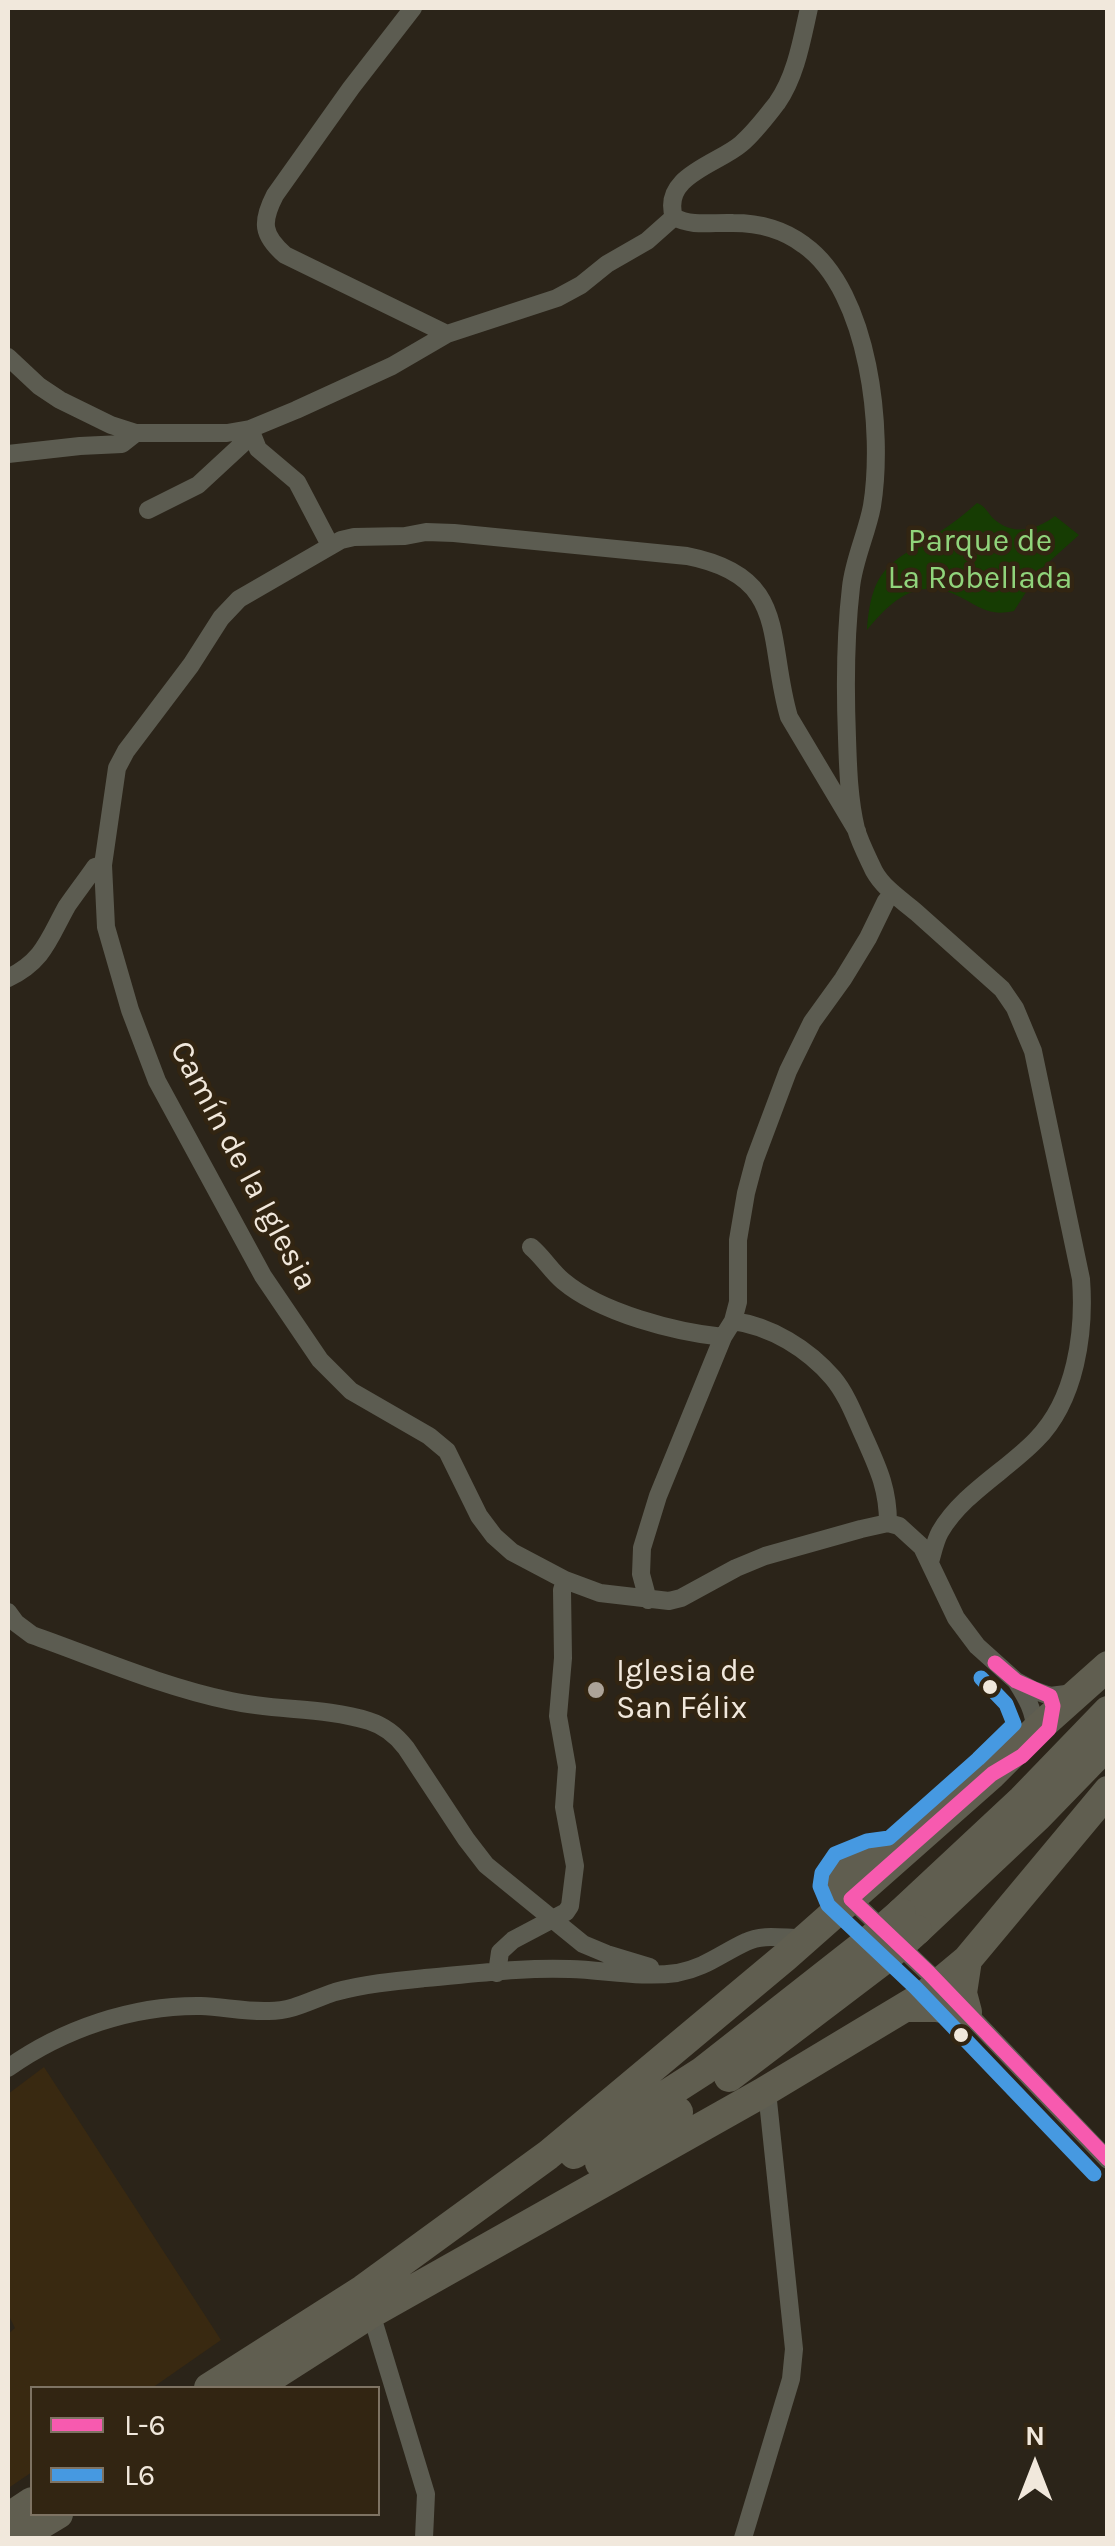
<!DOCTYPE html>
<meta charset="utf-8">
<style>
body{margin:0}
#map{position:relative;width:1115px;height:2546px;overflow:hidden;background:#2b2419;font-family:Karla,sans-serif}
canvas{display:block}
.frame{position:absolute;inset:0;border:10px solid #f1e8dc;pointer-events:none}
.legend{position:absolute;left:30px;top:2386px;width:350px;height:130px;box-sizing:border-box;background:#322512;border:2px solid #7e7363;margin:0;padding:12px 18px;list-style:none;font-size:30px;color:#f1e8dc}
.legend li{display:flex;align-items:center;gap:20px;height:50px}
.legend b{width:50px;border:2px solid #7e7363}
.north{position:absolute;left:985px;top:2416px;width:100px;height:100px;-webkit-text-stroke:8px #322512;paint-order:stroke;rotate:0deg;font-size:28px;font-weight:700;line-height:40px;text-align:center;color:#f1e8dc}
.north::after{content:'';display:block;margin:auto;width:35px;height:45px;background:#f1e8dc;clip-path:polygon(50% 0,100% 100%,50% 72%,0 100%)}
</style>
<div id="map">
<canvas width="1115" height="2546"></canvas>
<div class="frame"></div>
<ul class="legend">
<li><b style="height:12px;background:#f75aaf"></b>L-6</li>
<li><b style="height:12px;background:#4699e1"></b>L6</li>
</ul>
<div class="north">N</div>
</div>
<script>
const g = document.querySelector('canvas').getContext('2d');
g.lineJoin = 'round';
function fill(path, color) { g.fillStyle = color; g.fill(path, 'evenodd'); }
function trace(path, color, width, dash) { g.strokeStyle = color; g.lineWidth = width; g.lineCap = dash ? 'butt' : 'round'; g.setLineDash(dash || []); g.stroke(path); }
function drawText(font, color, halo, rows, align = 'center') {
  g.font = font + ' Karla,sans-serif'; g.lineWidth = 9; g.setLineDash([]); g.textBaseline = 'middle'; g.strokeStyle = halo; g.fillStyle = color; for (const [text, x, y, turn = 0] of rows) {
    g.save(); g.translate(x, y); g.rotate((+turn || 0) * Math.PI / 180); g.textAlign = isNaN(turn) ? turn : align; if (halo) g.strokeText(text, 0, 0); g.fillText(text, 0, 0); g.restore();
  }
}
const built = new Path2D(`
 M44,2067L221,2340L152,2388H32V2472L10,2487L8,2484V2334L15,2328L8,2314V2094Z`);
const green = new Path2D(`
 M977,503C987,507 987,513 995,520C1014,536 1037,530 1055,516L1079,535L1040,570L1014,611C990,616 983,609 962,598C920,575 893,598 867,630C872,567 889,564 938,533C952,524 965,514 977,503Z`);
const minor = new Path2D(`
 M413,8L351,88L275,195C261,222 262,235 285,255L447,334
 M809,8C802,39 796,76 777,103C766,117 755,132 741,144C718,164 661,176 674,217C692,227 713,222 733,223C759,223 783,229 804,245C870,292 884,432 872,506C867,533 854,559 851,587C845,638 845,687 847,738C848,769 849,800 856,829C860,843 868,858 874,871C884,889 902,900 917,913C945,938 974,964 1002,989L1015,1008L1033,1051L1081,1279C1085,1332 1076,1400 1036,1440C1006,1471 962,1494 940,1532C935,1541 933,1552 930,1562
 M8,357L39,386L60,400L111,425L136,433H227L250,429L296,410L392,366L447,334L557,298L581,285L607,264L647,241L674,217
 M250,429L258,449L297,482L330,545
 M8,454L80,446L122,444L136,433
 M148,510L198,485L251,436
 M857,831L789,717C766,638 790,576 687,556L454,533L426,532L405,536L354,537L341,540L239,599L221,618L191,665L126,751L117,768L103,865L106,927L130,1010L157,1081L263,1276L320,1360L351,1391L429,1436L447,1451L479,1516L494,1536L512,1552L565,1580L600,1593L669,1601L681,1598L736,1568L765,1556L861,1529L888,1523L899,1526L922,1547L956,1618L977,1646L1016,1681L1033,1690L1050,1696L1074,1693
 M8,978C44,961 49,938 67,906C76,893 86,880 95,867L103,865
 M531,1247C543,1257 551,1271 563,1281C601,1313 675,1332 723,1337
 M733,1321C771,1326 808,1349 833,1378C848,1396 856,1420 866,1441C879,1470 888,1490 888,1523
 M648,1600L641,1574L642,1548L658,1496L723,1337L733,1321L738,1302V1240L746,1193L755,1159L788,1071L812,1022L843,979L868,938L886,901L892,894
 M8,1612L16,1623L32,1635C97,1658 163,1687 231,1701C276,1711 324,1707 369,1721C385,1726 396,1735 406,1748L466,1839L486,1865L583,1944L607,1954L650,1967
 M1016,1681C1026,1697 1035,1711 1035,1731
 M851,1899L945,1989
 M497,1973L500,1952L513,1940L566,1912L570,1906L575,1866L564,1807L567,1767L558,1716L563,1658L562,1590L565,1580
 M963,2008L1108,2160
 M8,2068C63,2029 133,2005 201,2006C224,2007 247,2012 269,2011C294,2011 313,1999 335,1992C364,1984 395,1981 425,1978C473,1974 522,1967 570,1969C605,1970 642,1978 677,1973C705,1968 722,1953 746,1942C763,1933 787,1939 806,1938
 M371,2313L426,2494L424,2538
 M743,2538L791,2379L794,2349L768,2101L762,2093`);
const trunk = new Path2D(`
 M851,1899L843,1892L840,1882C853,1861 871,1860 895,1858
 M901,1913L1022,1800L1108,1711
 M917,1930L1038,1816L1108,1744
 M906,2007H936L967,2012L962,1993L967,1960
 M729,2077L887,1957
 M574,2154L703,2071L871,1939
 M600,2163L678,2112
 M364,2289L548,2155L785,1957L992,1774L1035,1731L1108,1666
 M377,2310L762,2093L925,1995L967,1960L1108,1791
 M209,2388L380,2279
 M254,2388L390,2301
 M8,2518L32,2502
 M18,2538L58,2514`);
const trunkBridge = new Path2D(`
 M871,1939L901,1913
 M887,1957L917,1930`);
const bus1 = new Path2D(`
 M995,1663L1016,1681L1050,1696L1053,1706L1049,1729L1022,1756L992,1774L851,1899L929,1973L1108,2159`);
const bus2 = new Path2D(`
 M981,1678L1006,1704L1014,1724L978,1759L889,1838L867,1841L835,1854L822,1873L820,1886L828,1905L915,1987L1094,2174`);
const markers = [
 [990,1687,9,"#f1e8dc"],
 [596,1690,10,"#aca398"],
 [961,2035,9,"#f1e8dc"]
];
const parkNames = [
 ["Parque de",980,542],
 ["La Robellada",980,579]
];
const streetNames = [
 ["Camín de la Iglesia",243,1166,62]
];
const poiNames = [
 ["Iglesia de",616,1672],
 ["San Félix",616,1709]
];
fill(built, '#392911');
fill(green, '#163c03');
trace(minor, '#5c5c51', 18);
trace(trunk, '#605e50', 30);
trace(trunkBridge, '#605e50', 30);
trace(bus1, '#f75aaf', 15);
trace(bus2, '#4699e1', 15);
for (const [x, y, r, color] of markers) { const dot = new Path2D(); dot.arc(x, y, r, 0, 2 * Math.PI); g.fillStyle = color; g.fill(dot); trace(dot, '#322512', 4); }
drawText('32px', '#90d47b', '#322512', parkNames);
drawText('32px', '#f1e8dc', '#322512', streetNames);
drawText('32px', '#f1e8dc', '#322512', poiNames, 'left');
</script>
